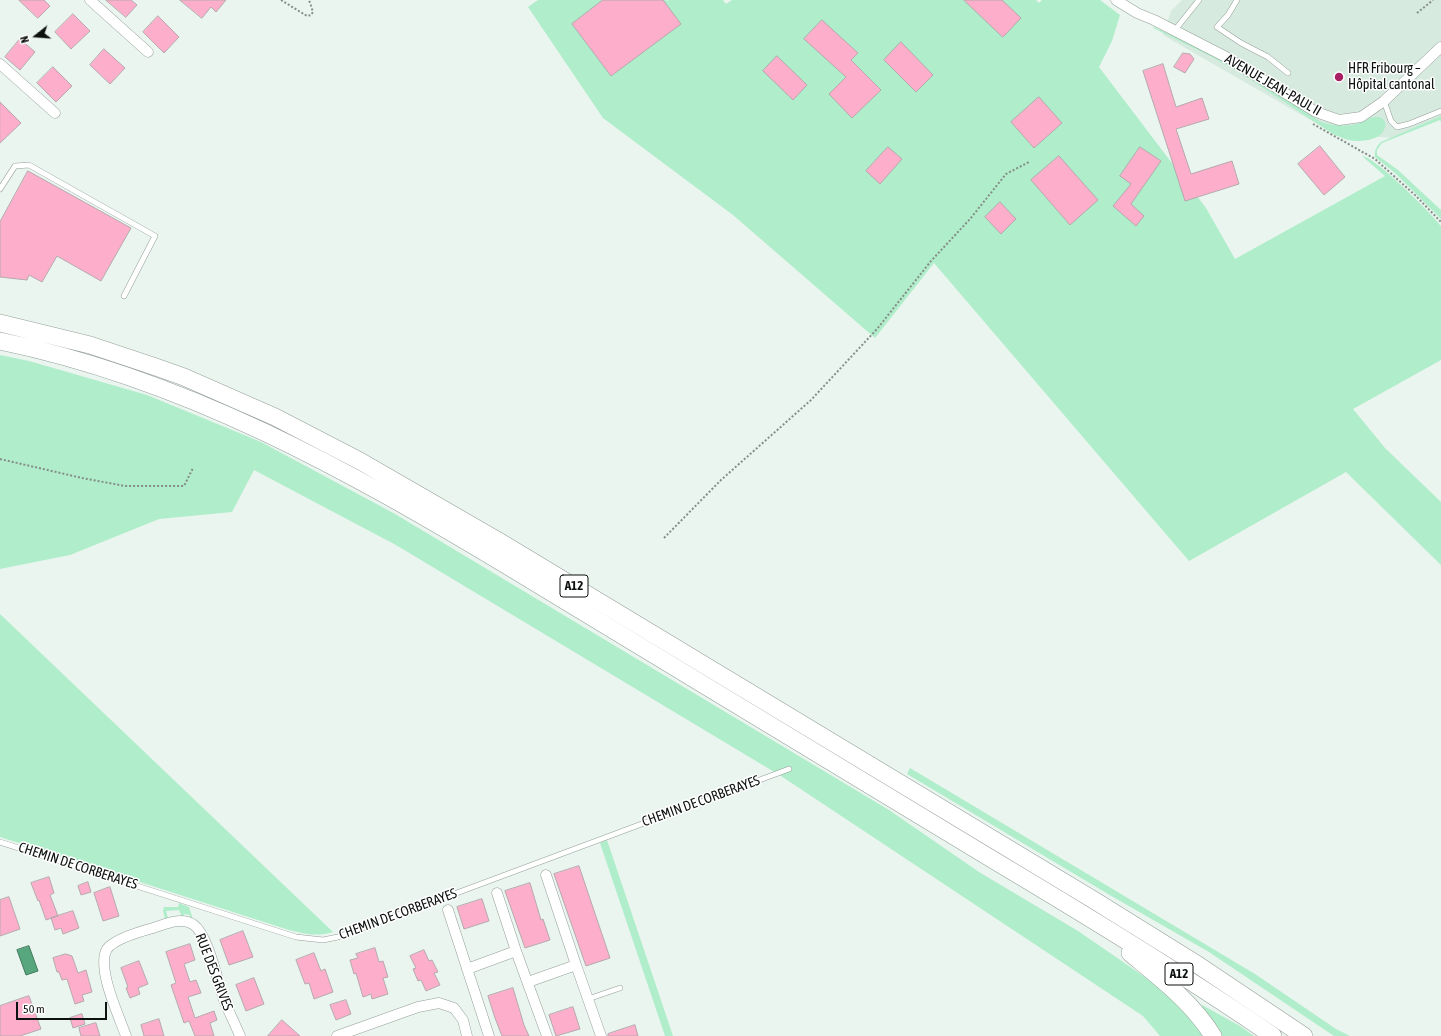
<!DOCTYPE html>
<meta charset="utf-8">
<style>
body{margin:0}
#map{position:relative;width:1441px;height:1036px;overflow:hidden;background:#e9f5ee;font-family:"Asap Condensed",sans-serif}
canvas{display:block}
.north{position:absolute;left:16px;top:16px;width:40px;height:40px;-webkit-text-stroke:3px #fff;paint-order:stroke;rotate:253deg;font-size:11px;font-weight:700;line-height:16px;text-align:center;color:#0d110f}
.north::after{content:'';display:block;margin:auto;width:14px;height:18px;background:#0d110f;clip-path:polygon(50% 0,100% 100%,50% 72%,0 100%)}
.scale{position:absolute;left:16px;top:1002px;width:91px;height:18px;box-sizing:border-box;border:2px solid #0d110f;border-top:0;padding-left:5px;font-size:12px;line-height:14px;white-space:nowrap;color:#0d110f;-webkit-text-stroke:3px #fff;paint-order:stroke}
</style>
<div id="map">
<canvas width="1441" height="1036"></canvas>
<div class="north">N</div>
<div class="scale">50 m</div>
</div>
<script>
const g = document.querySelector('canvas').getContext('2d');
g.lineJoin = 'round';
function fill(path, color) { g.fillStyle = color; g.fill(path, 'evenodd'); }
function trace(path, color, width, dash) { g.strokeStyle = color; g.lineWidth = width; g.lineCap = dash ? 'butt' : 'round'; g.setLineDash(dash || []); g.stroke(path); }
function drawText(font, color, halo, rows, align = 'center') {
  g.font = font + ' "Asap Condensed",sans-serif'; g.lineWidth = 3; g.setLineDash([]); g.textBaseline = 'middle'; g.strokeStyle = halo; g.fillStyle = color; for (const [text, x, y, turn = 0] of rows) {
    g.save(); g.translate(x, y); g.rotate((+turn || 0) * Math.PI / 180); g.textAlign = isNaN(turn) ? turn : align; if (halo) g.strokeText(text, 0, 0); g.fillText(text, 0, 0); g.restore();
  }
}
const built = new Path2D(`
 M1182,0H1441V119L1393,138L1333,133L1163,35L1171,11Z`);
const green = new Path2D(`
 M538,0H666L667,1L669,0H723L726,4L732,0H1036L1039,3L1042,0H1100L1120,15L1112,41L1099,67L1206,208L1235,259L1385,176L1362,156C1374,156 1431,213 1441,226V360L1353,409L1385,448L1441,502V565L1346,472L1189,561L934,263L875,338L733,215L603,118L528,7Z
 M1154,27L1209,53L1240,70L1321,122C1334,126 1347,127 1360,123C1366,121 1372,116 1378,117C1388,118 1387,130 1380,135C1374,140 1363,141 1356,141C1348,141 1340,137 1333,134L1239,72L1208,55L1153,28Z
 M1441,116V122L1440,120L1382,143L1377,150V155L1398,170L1441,210V219L1395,173L1375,157C1374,150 1377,146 1381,142Z
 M0,355L29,361L147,395L261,442L395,514L889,810L979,872L1078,931L1158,986L1194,1021L1204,1036H1160L1143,1016L781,776L396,545L254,470L232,512L159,519L70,555L0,569Z
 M0,614L333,932C316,937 306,934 289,930L0,837Z
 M910,768L1255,974L1336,1029L1350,1036H1334L1209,952L1108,894L907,774Z
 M607,840L673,1036H665L600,843Z
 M179,903L189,907L193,919H190V915L184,914L183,917H182L179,910L166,911L168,918L165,919L163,911L164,907H178Z
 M1202,1005L1240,1026L1254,1036H1220L1200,1007Z`);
const water = new Path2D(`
 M29,946L38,971L26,975L17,950Z`);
const building = new Path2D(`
 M19,0H44L50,6L38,18Z
 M106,0H131L137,5L126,17Z
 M180,0H226L216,12L211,7L202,18Z
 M603,0H663L681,24L611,76L572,24Z
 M964,0H1002L1021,18L1003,37Z
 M73,14L90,31L71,49L55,32Z
 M158,16L179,37L164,53L143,32Z
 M822,20L858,53L851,60L881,90L852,118L829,94L846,77L804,39Z
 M20,39L35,52L20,70L5,57Z
 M901,42L933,75L916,92L884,60Z
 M104,49L125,68L110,84L90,65Z
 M1183,53L1190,54L1194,59L1185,73L1174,67Z
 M777,56L807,85L793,100L763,71Z
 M1163,64L1176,107L1202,98L1209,119L1176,129L1191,174L1232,161L1239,184L1185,201L1143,71Z
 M53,67L72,86L56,102L37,83Z
 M1039,97L1062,123L1034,148L1011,122Z
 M0,102L21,123L0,143Z
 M1320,146L1345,177L1324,195L1298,164Z
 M888,147L902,159L880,184L866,171Z
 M1140,147L1161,161L1131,204L1144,216L1136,226L1113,206L1131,184L1120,176Z
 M1059,156L1098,200L1070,225L1031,180Z
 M28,171L131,228L101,281L57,256L42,282L29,275L27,280L0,277V222Z
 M1000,202L1016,219L1001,234L985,217Z
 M579,866L610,958L586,966L554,874Z
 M49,877L54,893L50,895L58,916L46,920L39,900L38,901L31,883Z
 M88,882L91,892L81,895L78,886Z
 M530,883L541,920L543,919L550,940L525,948L505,891Z
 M110,887L119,916L103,921L94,893Z
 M9,897L20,929L0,936V900Z
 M482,899L489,921L464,929L457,907Z
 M73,911L79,928L63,934L61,928L55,930L51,918Z
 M243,931L253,957L229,965L220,940Z
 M190,944L195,960L184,964L190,982L196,980L201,993L188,997L195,1018L214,1011L217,1020L210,1023L214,1036H195L189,1021L184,1023L171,985L176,983L166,952Z
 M375,948L379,962L383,961L388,977L383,978L388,994L372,999L371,994L363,997L356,973L354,974L350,960L358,958L356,954Z
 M424,950L429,961L432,960L438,972L434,973L440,985L426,991L421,980L418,981L413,969L416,968L410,956Z
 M314,953L321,971L325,969L333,992L314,999L309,983L305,984L296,960Z
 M66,954L72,956L78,973L86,970L92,992L82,995L84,1001L75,1004L67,979L62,980L59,972H57L53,958Z
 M139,961L148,984L138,988L140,994L130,998L126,988L128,987L121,968Z
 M254,978L264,1004L246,1011L236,985Z
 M513,988L524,1025L529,1036H502L495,1018L488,996Z
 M29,996L41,1029L20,1036H0V1006Z
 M346,1000L351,1014L336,1020L330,1005Z
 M573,1007L580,1029L556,1036L549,1015Z
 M82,1014L85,1024L73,1028L70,1018Z
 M159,1019L164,1036H144L141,1025Z
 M282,1020L300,1036H268Z
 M96,1023L100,1036H81L79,1028Z
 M635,1025L638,1036H608V1034Z`);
const path = new Path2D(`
 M281,0L307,16L311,15L313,12L309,0
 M1417,13L1433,0
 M1313,124L1375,159L1416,196L1441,222
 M0,459L82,478L125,486H184L193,468
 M664,538L721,480L811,400L877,329L931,261L970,219L1006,174L1029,162`);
const service = new Path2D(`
 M1237,0L1228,15L1217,27L1241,43L1268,57L1288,73
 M1175,30L1199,0
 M1384,101L1391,121L1397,127L1409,124L1441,111
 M0,189L15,166L29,165L155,236L124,296
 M0,842L296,937L323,940L338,937L387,919L789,769
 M588,999L620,988`);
const minor = new Path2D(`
 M90,0L148,52
 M1116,0L1137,13L1154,20L1226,57L1316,112L1339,120L1361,117L1384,101L1441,47
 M0,64L55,113
 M448,910L489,1036
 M516,951L547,1036
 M576,965L601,1036
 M467,969L516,951L497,893
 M528,982L576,965L546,875
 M126,1036C119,1016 96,968 107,949C114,939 142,931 153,928C166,924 182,916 194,925C208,935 218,982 224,1000C229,1012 235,1024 240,1036
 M337,1036L418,1007L439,1003L454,1008L463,1020L467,1036`);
const motorway = new Path2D(`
 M0,323L90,345L153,366L184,377L275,417L360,461L502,543L1092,899L1198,965L1304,1036
 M0,341C185,379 346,469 506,565C577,608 648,651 719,694C811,750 903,805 995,861C1089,917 1183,974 1273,1036
 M1130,953C1160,978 1192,1002 1213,1036`);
const markers = [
 [1339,77,5,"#a81f64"]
];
const shields = [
 [574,586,28],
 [1179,974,28]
];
const shieldNames = [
 ["A12",574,586],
 ["A12",1179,974]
];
const poiNames = [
 ["HFR Fribourg –",1348,69],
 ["Hôpital cantonal",1348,85]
];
const streetNames = [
 ["AVENUE JEAN-PAUL II",1273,85,30],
 ["CHEMIN DE CORBERAYES",701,801,-20],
 ["CHEMIN DE CORBERAYES",78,866,18],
 ["CHEMIN DE CORBERAYES",398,914,-20],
 ["RUE DES GRIVES",214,972,69]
];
fill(built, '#d7eadf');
fill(green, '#b0edca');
fill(water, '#58a67e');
trace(water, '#42795d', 1);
fill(building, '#fdaecb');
trace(building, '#b5a9ad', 1);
trace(service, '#959f99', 6);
trace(minor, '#959f99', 11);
trace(motorway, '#959f99', 18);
trace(path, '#848d88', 2, [2, 2]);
trace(service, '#fff', 5);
trace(minor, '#fff', 10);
trace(motorway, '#fff', 17);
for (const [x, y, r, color] of markers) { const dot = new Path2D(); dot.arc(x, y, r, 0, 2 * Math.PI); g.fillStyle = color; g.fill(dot); trace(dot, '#fff', 1.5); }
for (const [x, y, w] of shields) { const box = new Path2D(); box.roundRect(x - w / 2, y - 11, w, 22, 3); g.fillStyle = '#fff'; g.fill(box); trace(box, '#0d110f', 1); }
drawText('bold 13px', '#0d110f', null, shieldNames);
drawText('14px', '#0d110f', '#fff', poiNames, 'left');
drawText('14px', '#0d110f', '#fff', streetNames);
</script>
